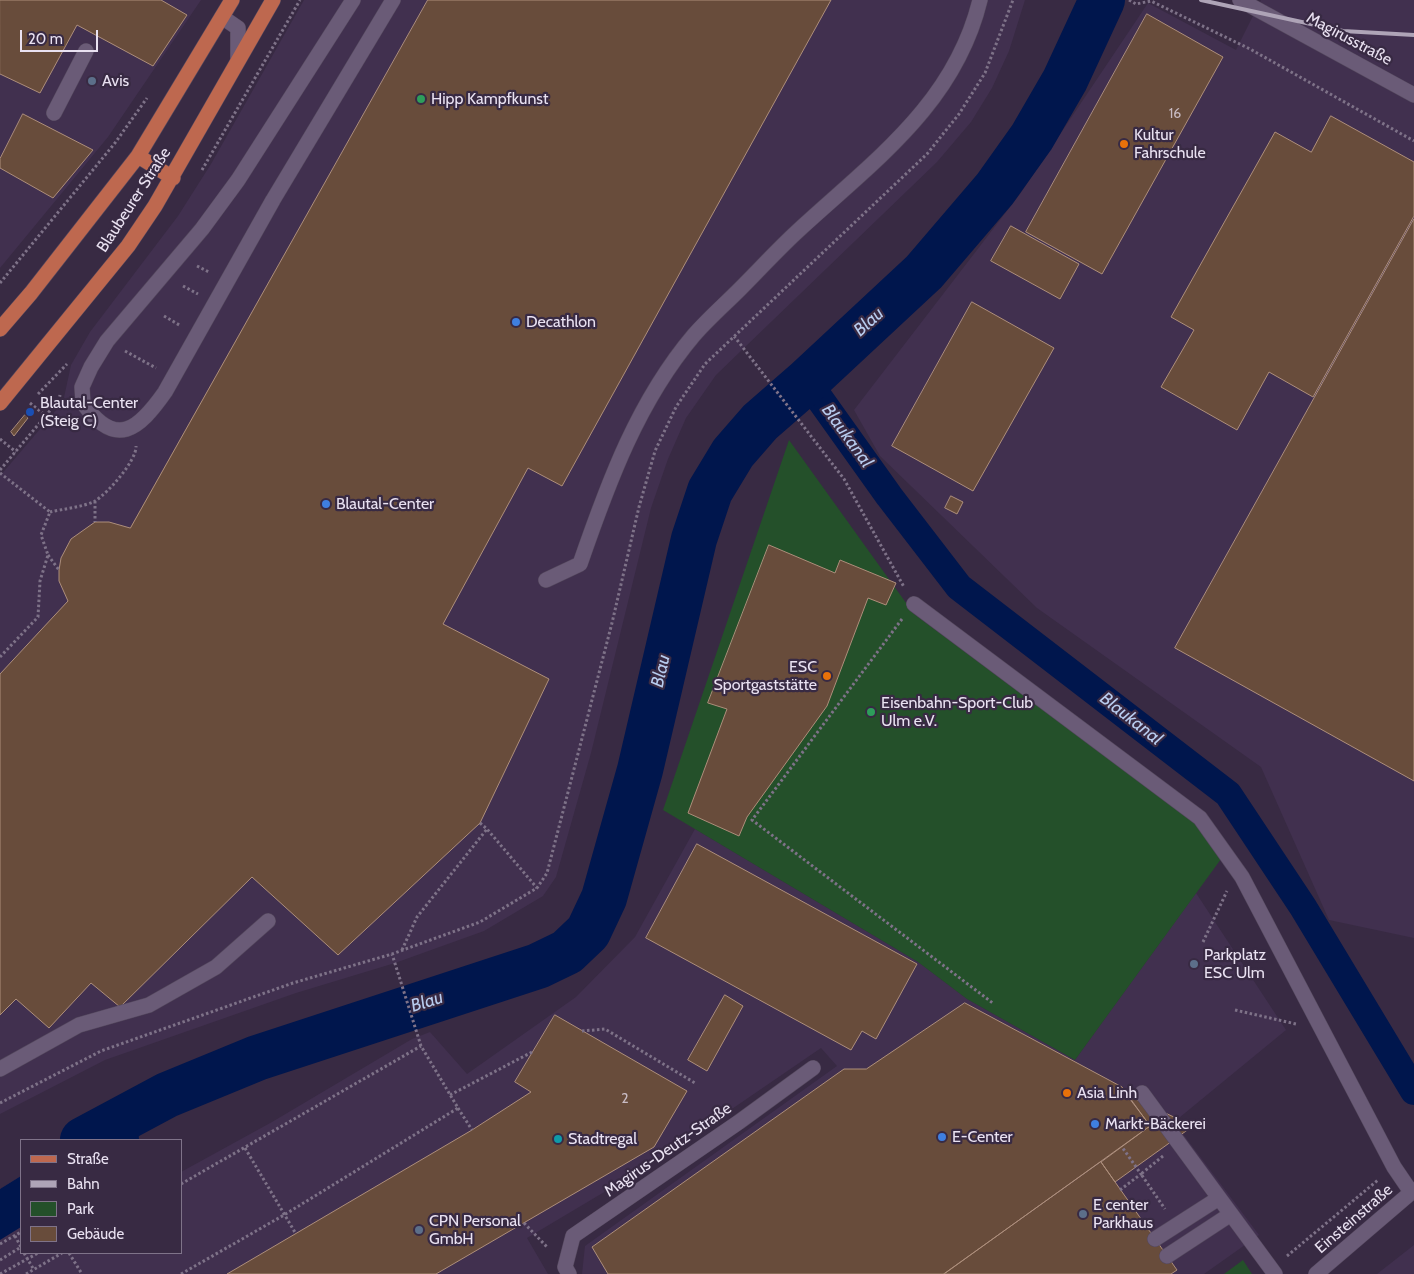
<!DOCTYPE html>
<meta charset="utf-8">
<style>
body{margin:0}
#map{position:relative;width:1414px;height:1274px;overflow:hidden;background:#382a43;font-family:Cabin,sans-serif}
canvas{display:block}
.legend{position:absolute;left:20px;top:1139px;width:162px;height:115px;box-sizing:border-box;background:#382a43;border:1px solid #7f7389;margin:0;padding:6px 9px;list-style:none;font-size:15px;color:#e9e1f1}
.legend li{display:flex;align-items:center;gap:10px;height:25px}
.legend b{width:25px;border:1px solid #7f7389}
.scale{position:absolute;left:20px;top:30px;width:78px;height:22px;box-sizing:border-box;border:2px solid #e9e1f1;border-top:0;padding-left:6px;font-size:15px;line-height:18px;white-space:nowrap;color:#e9e1f1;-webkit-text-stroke:4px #382a43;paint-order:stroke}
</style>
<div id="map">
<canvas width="1414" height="1274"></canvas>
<ul class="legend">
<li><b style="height:6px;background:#be684f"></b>Straße</li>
<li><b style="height:6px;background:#aea4b7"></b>Bahn</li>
<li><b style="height:14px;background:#24502a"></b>Park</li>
<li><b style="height:14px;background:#684c3b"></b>Gebäude</li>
</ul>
<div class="scale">20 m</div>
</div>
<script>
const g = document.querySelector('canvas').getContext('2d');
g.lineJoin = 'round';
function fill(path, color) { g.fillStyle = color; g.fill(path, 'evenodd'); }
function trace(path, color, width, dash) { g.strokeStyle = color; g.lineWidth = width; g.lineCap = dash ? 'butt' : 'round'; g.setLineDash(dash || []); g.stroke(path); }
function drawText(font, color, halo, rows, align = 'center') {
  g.font = font + ' Cabin,sans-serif'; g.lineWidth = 4.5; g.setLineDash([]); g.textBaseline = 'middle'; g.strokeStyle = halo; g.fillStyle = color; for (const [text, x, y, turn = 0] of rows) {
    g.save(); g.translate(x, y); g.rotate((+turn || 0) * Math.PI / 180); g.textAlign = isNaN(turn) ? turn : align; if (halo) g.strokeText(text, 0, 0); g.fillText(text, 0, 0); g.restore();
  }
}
const built = new Path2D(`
 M0,0H201L108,137L0,268Z
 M304,0H1025L1009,51L992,88L971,122L937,162L716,375L686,418L668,459L651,508L591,753L556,877L543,896L484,931L395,963L296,993L105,1060L0,1114V476L63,402L71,365L90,332L178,216L211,164Z
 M1261,0H1414V938L1329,920L1261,767L1037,608L880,456L854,410L1020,194L1148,3L1236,50Z
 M695,829L918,962L967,999L1075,1060L1196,893L1286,1030L1174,1122L1259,1235L1204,1274H582L585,1246L837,1066L821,1048L653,1163L527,1238L548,1274H0V1189L21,1176V1253H181V1172L272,1122L412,1039L430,1032L467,1074L576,997L635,937Z
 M1414,1245V1274H1377Z`);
const green = new Path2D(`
 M789,440L914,614L1199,826L1221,859L1075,1060L967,999L918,962L663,810Z
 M1243,1260L1252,1274H1224Z`);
const water = new Path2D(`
 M137,1110L139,1140H83Z
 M21,1176V1227L0,1240V1189Z`);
const canal = new Path2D(`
 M807,381L889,496L959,587L1228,794L1303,907L1414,1091`);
const river = new Path2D(`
 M83,1140L167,1095L257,1058L538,966L567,952L588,932L604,898L640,770L694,539L710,491L733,453L760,422L807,381L924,272L995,189L1032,137L1065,80L1102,0`);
const building = new Path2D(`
 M0,0H161L187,15L153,66L77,25L40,93L0,74Z
 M428,0H831L562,486L528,468L443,624L549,679L480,823L338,955L252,877L120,1007L91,983L49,1028L16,999L0,1015V674L68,601L59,581V570L61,558L71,539L95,522H109L130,528Z
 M1147,14L1223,57L1102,274L1026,232Z
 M23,114L93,150L53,198L0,168V159Z
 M1331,116L1414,162V216L1313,397L1269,372L1237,430L1161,387L1194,330L1171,317L1275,132L1311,152Z
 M1414,219V781L1175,648Z
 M1011,226L1079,264L1060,299L991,261Z
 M972,302L1054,348L973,491L892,446Z
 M25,415L28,418L14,436L11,432Z
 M951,496L963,502L957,514L945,508Z
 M769,545L835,573L840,560L896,583L886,605L868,598L827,706L747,817L739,836L688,813L727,709L708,703Z
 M697,844L917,964L876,1039L862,1031L851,1050L646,938Z
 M725,995L743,1006L707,1071L688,1060Z
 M965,1003L1122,1087L1150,1126L944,1274H608L592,1247L844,1069H866Z
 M555,1015L687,1091L654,1147L436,1274H227L472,1130L531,1092L515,1082Z
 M1127,1095L1193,1126L1115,1182L1101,1162L1150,1126Z
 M1101,1162L1177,1270L1171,1274H944Z`);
const path = new Path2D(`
 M1129,0L1136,4L1151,1L1250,49L1414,141
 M202,170L300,0
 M197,266L209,272
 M0,283L115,143L147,98
 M183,286L198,294
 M164,316L181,326
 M734,336L844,479L904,587
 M125,351L156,368
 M38,394L67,364
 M30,403L46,416
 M0,439L16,452
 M0,470L59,400L60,395
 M0,473L50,512
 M95,501V522
 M50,512C63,509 83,507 95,501C108,493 137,460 136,446
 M48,555L59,570
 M902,619L752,820L994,1004
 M0,657L38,617L40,581L48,555L41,535L50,512
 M480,823L487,829L537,888
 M1203,942L1227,891
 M402,950L417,917L487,829
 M1235,1010L1296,1024
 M582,1031L605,1029L695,1083
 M450,1095L534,1051
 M0,1103L101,1051L293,983L392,954L480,922L537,888L547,873L612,623L639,507L655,451L676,407L705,364L927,154L959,114L985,73L1013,0
 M458,1108L472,1130
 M245,1148L296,1234
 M1163,1156L1141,1174L1165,1209
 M181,1184L421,1046
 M1120,1190L1141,1174L1122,1147
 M524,1223L548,1248
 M0,1244L21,1232
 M24,1253L34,1270
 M69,1253L82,1274
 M1287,1256L1378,1180
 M0,1260L21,1247L15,1236
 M0,1274L38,1253
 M26,1274L62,1253
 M181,1274L284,1215L458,1108L421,1046L392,954`);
const minor = new Path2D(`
 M353,0L238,180L202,229L107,341L91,367L82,387L83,403C116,450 139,429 165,392L273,200L393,0
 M1240,0L1414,95
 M222,17L238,28V60
 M54,113L86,51
 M546,580L580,564C608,483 638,401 694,335C708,319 725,304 740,289C760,269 780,247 801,228C875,160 955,103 980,0
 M914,604L1200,818L1242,877L1394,1167L1411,1192
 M0,1069L79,1025L149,1005L216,967L268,921
 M1142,1093L1275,1274
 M1155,1239L1219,1198
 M1167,1256L1231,1214
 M569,1274L565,1267L573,1236L739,1122L813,1068
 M1316,1274L1414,1190`);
const major = new Path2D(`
 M138,156L173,178
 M0,329L31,293L138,156L232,0
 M0,403L128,246L155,206L273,0`);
const rail = new Path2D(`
 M1201,0L1343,31L1414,35`);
const markers = [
 [92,81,5,"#5c6f8a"],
 [421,99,5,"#2e9e5b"],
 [1124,144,5,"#e8710a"],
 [516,322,5,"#3f7fe0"],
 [30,412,5,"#1a4fb4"],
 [326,504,5,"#3f7fe0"],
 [827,676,5,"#e8710a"],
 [871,712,5,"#2e9e5b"],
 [1194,964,5,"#5c6f8a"],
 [1067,1093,5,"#e8710a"],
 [1095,1124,5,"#3f7fe0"],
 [942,1137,5,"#3f7fe0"],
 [558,1139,5,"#0f9aa8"],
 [1083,1214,5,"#5c6f8a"],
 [419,1230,5,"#5c6f8a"]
];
const numberNames = [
 ["16",1175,114],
 ["2",625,1099]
];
const streetNames = [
 ["Magirusstraße",1349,39,28],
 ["Blaubeurer Straße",134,200,-57],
 ["Magirus-Deutz-Straße",668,1150,-35],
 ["Einsteinstraße",1354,1219,-41]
];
const poiNames = [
 ["Avis",102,81],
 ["Hipp Kampfkunst",431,99],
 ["Kultur",1134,135],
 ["Fahrschule",1134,153],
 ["Decathlon",526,322],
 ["Blautal-Center",40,403],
 ["(Steig C)",40,421],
 ["Blautal-Center",336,504],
 ["ESC",817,667,"right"],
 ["Sportgaststätte",817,685,"right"],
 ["Eisenbahn-Sport-Club",881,703],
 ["Ulm e.V.",881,721],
 ["Parkplatz",1204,955],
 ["ESC Ulm",1204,973],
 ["Asia Linh",1077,1093],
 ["Markt-Bäckerei",1105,1124],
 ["E-Center",952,1137],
 ["Stadtregal",568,1139],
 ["E center",1093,1205],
 ["Parkhaus",1093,1223],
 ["CPN Personal",429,1221],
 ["GmbH",429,1239]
];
const waterNames = [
 ["Blau",869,322,-42],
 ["Blaukanal",847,436,54],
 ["Blau",661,671,-77],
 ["Blaukanal",1131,719,38],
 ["Blau",427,1002,-18]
];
fill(built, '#41304f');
fill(green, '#24502a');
fill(water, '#00164d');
trace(canal, '#00164d', 28);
trace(river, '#00164d', 46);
fill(building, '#684c3b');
trace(building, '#ad8e7b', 1);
trace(minor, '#54485d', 16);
trace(major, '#54485d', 16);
trace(path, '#7e7288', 3, [2.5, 2.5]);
trace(minor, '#6a5b77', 15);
trace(major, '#be684f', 15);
trace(rail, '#aea4b7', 4);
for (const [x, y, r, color] of markers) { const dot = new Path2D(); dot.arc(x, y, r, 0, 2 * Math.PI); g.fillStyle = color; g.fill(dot); trace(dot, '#382a43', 2); }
drawText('14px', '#c9bcc4', null, numberNames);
drawText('16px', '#e9e1f1', '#382a43', streetNames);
drawText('16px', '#e9e1f1', '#382a43', poiNames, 'left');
drawText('italic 18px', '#b8ccef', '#382a43', waterNames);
</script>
